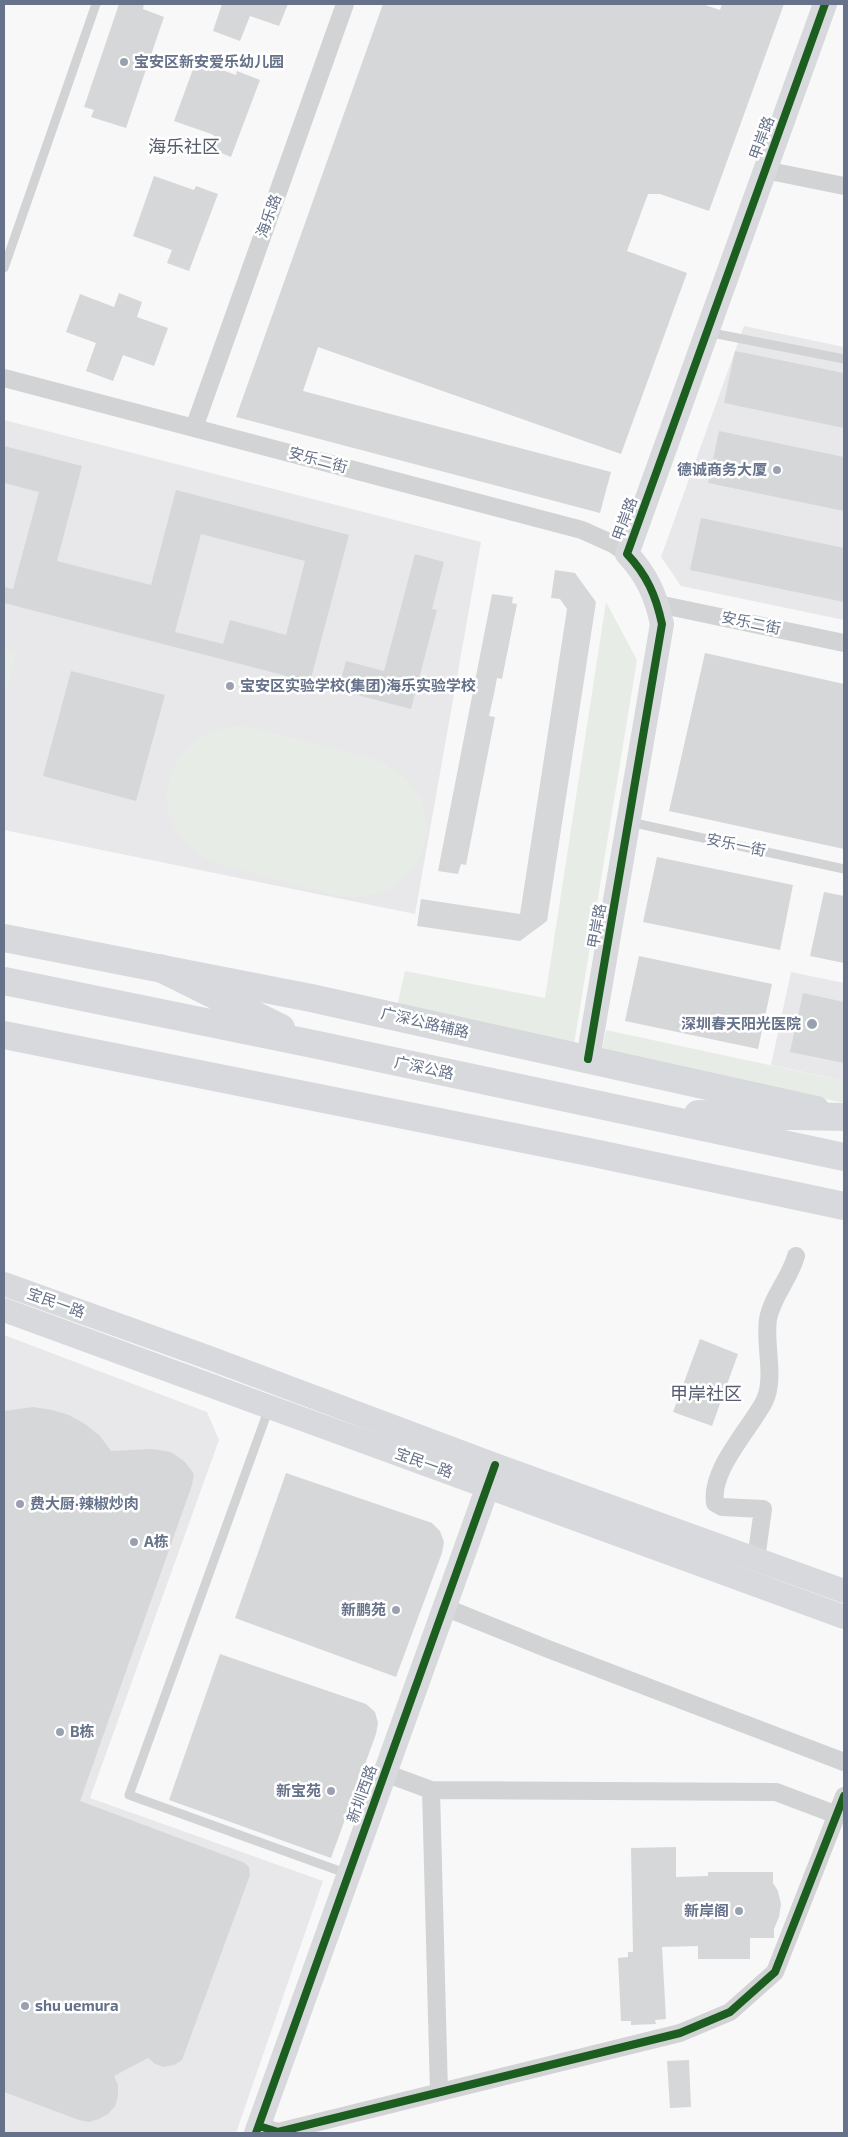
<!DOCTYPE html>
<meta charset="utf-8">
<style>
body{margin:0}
#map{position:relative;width:848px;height:2137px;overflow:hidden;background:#f8f8f8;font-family:"Exo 2",sans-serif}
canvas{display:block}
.frame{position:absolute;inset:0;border:5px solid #66728a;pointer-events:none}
</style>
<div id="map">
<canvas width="848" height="2137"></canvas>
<div class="frame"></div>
</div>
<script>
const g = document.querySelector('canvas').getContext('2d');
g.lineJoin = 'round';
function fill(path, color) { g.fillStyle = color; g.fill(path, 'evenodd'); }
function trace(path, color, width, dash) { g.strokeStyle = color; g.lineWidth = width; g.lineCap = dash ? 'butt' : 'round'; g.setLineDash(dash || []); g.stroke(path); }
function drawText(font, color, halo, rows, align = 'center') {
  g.font = font + ' "Exo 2","Noto Sans SC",sans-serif'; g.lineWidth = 5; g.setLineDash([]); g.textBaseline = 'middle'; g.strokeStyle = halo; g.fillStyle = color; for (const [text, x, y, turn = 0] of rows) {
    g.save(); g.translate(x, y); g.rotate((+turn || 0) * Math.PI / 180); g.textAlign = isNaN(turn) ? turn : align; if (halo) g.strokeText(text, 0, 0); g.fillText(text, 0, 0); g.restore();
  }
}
const built = new Path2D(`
 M744,326L844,347V620L681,586L661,557Z
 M4,420L481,542L415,914L4,830Z
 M791,972L844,983V1081L771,1065Z
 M4,1335L207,1412L219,1440L90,1798L323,1881L236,2133H4Z`);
const green = new Path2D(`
 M606,602L637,660L574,1044L397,1006L405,971L545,998Z
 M4,649L17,653L7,690H4Z
 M238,726L254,728L376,760C462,794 431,908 339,896L218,864C140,832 155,735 238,726Z
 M606,1030L844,1081V1103L602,1051Z`);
const building = new Path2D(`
 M119,4H144L143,9L164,17L126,128L91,117L94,110L84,107Z
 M222,4H288L279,26L250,16L240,41L213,31Z
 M383,4H702L720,10L722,4H784L709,211L660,194H648L627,251L687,273L621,454L318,347L303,391L611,472L600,513L236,417Z
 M196,61L236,75L237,71L260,80L231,157L209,148L214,135L174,121Z
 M154,176L194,190L196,186L218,194L189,271L167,263L172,250L133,236Z
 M119,293L142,302L137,317L168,328L154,366L123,355L113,381L86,371L96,343L66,332L80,294L114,307Z
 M735,351L844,373V428L724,403Z
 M719,431L844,457V511L708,483Z
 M4,446L82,466L57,561L151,585L176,490L349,535L310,682L4,603V587L13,589L39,492L4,483ZM201,534L305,561L286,635L230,620L223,644L175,632Z
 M701,518L844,548V602L690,570Z
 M415,554L444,562L432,609L437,610L411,709L338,690L346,661L384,671Z
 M555,570L575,573L596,602L547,921L520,941L417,926L421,899L520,914L567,609L560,599L551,598Z
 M492,594L513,597L512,603L517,604L502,679L497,678L494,694L489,716L495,717L466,865L461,864L458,874L438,871Z
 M705,653L844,684V849L669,811Z
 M71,671L165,695L136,801L43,776Z
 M657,857L793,885L780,950L643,922Z
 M824,892L844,896V963L810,956Z
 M639,956L772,984L758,1049L625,1021Z
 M803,993L844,1002V1063L790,1052Z
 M700,1339L738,1354L712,1426L673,1412Z
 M33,1407L52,1410L69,1415L85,1424L100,1436L111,1451L152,1449L171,1452L185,1462L194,1474L192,1485L80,1801L243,1862L249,1867L250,1875L182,2060L174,2065L164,2067L155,2064L148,2058L114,2076L118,2085V2096L115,2106L108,2114L99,2119L89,2122L79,2120L4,2092V1411Z
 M286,1473L432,1523L440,1531L444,1542L442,1553L396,1677L235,1618Z
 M220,1654L366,1704L375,1712L378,1723L376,1734L331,1858L169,1800Z
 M676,1847V1877L708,1876V1872H773V1883L778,1891L781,1904L779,1917L774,1929V1938H750V1959H698V1946L662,1947L666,2019L655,2020L656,2024L631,2025V2021H621L618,1958L628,1957V1952H633L631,1848Z
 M689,2060L691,2107L670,2108L667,2061Z`);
const lane = new Path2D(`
 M4,268L96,4
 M707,332L844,359
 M630,822L844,869
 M269,1408L129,1795L348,1874`);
const street = new Path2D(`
 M765,170L844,186
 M4,378L582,530L613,544L627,554
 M194,428L345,4
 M658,604L844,643
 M756,1559L763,1509L722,1507L715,1503C710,1470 749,1430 764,1402C776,1378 764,1345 768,1319C772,1297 790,1278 796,1256
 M444,1607L548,1649L844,1762
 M385,1773L431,1790L776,1792L837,1815
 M431,1790L439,2092
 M259,2126L278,2132L680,2033L730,2012L775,1972L844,1796`);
const secondary = new Path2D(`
 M588,1059L662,624C656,596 647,575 627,554L825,4
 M4,1284L207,1357L495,1465L844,1591
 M4,1310L844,1617
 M256,2133L493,1472`);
const primary = new Path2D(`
 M4,938L311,998L816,1110`);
const highway = new Path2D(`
 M160,968L281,1028
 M4,981L313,1044L844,1157
 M4,1035L589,1152L844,1206
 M698,1114L844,1117`);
const cycleway = new Path2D(`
 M588,1059L662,624C656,596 647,575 627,554L825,4
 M259,2126L278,2132L680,2033L730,2012L775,1972L844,1796
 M256,2133L495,1465`);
const markers = [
 [124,62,5,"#99a1b0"],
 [777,470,5,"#99a1b0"],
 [230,686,5,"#99a1b0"],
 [812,1024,6,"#99a1b0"],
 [20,1504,5,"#99a1b0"],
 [134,1542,5,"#99a1b0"],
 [396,1610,5,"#99a1b0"],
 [60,1732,5,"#99a1b0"],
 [331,1791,5,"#99a1b0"],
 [739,1911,5,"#99a1b0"],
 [25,2006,5,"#99a1b0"]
];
const poiNames = [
 ["宝安区新安爱乐幼儿园",134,62],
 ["德诚商务大厦",767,470,"right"],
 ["宝安区实验学校(集团)海乐实验学校",240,686],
 ["深圳春天阳光医院",801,1024,"right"],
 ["费大厨·辣椒炒肉",30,1504],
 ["A栋",144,1542],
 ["新鹏苑",386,1610,"right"],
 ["B栋",70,1732],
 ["新宝苑",321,1791,"right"],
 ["新岸阁",729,1911,"right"],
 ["shu uemura",35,2006]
];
const streetNames = [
 ["甲岸路",762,138,-70],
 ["海乐路",269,216,-70],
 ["安乐二街",318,460,15],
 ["甲岸路",625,519,-70],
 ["安乐二街",751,623,12],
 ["安乐一街",736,845,12],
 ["甲岸路",597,926,-80],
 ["广深公路辅路",425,1023,13],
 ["广深公路",424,1068,12],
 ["宝民一路",56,1303,20],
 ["宝民一路",424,1463,20],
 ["新圳西路",362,1794,-70]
];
const quarterNames = [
 ["海乐社区",184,147],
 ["甲岸社区",706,1394]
];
fill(built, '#e8e8ea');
fill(green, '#e7ece6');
fill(building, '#d6d7d9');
trace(lane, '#d2d3d4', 9);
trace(street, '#d2d3d4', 18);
trace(secondary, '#d7d9dc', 24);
trace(primary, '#d7d9dc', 28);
trace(highway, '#d7d9dc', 28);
trace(cycleway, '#1b5e20', 8);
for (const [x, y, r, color] of markers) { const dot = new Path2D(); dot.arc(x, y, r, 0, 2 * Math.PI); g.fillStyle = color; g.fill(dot); trace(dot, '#fff', 2); }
drawText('bold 15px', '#66728a', '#fff', poiNames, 'left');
drawText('15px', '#66728a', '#fff', streetNames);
drawText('18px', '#555d6e', '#fff', quarterNames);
</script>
